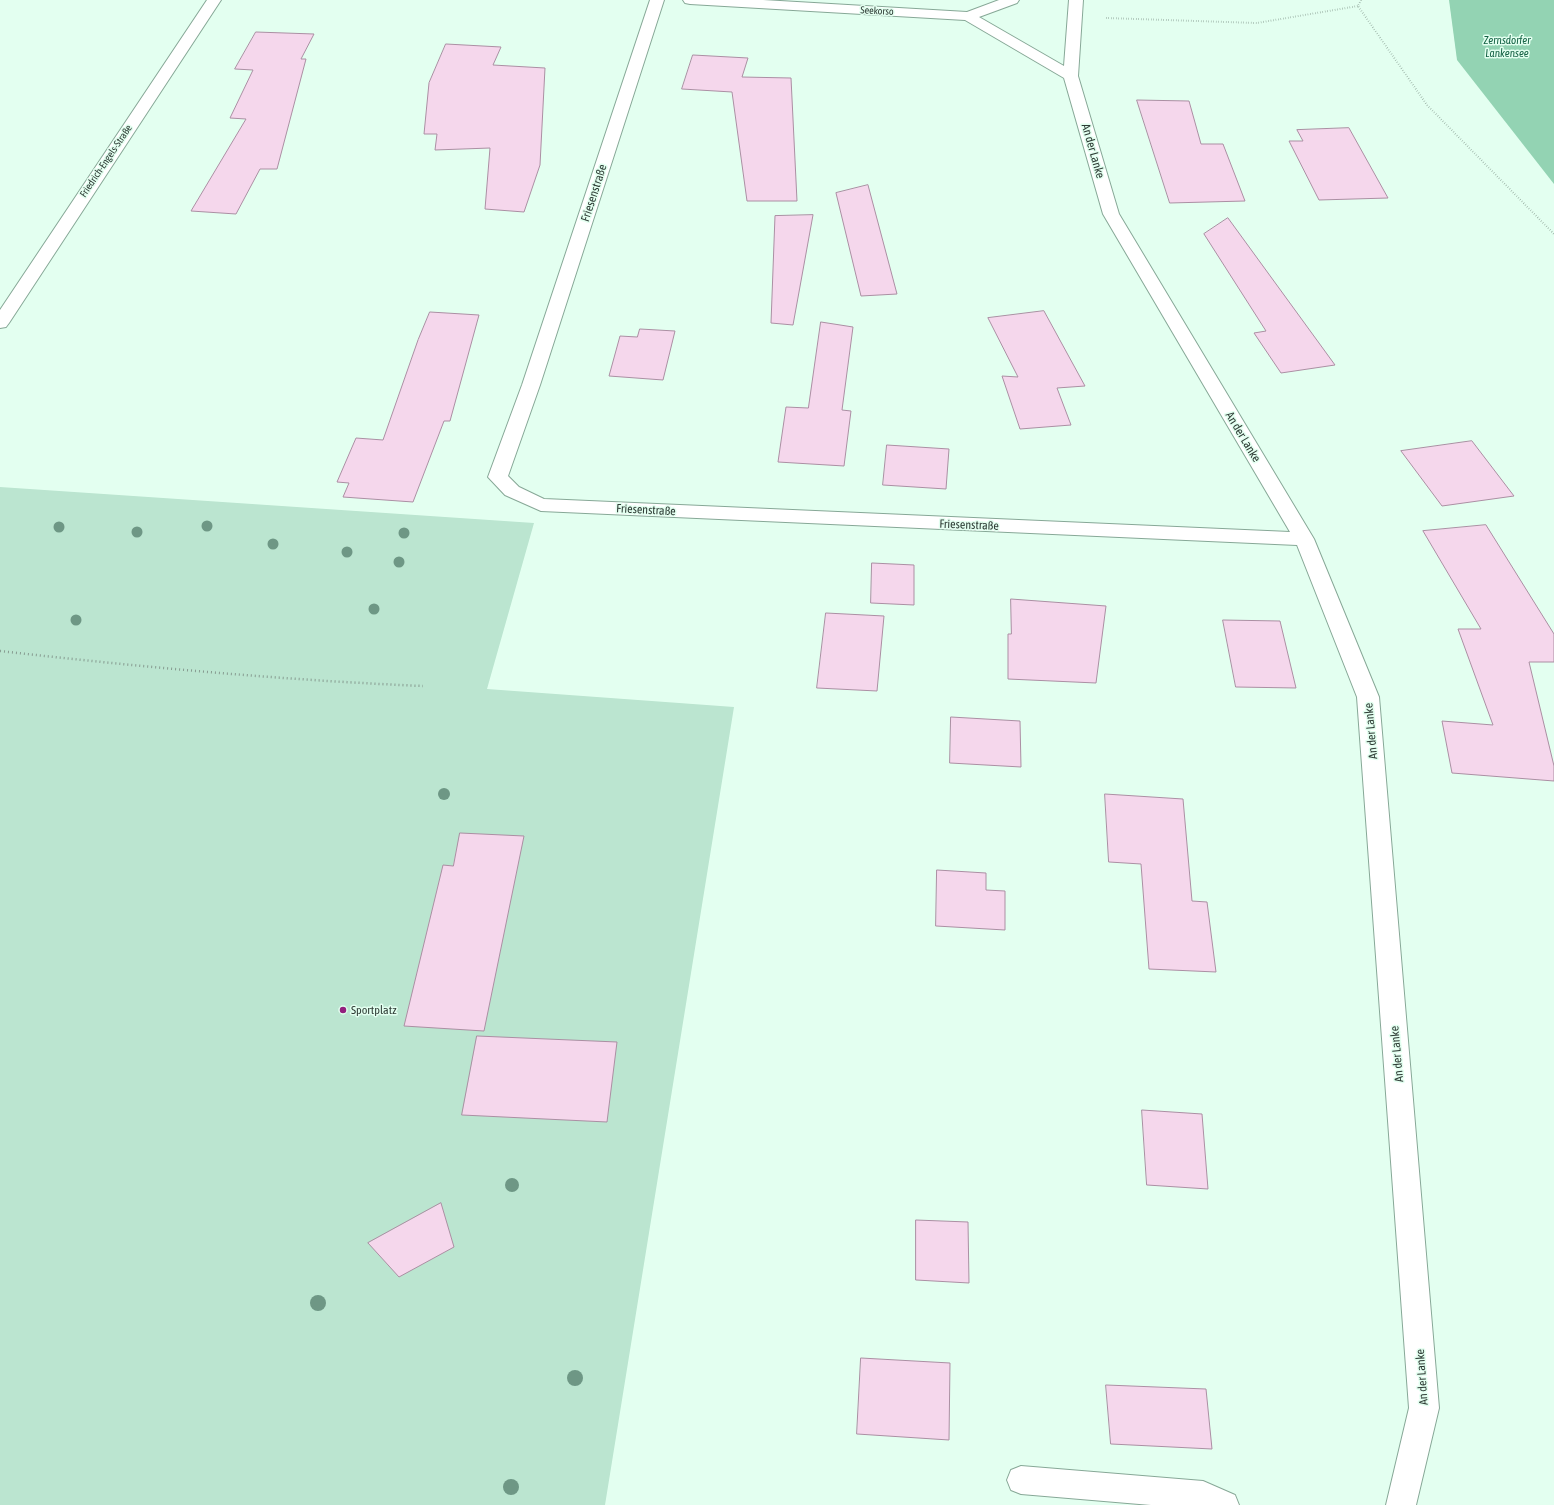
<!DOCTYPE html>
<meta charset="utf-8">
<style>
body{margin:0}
canvas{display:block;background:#e3fff0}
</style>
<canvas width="1554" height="1505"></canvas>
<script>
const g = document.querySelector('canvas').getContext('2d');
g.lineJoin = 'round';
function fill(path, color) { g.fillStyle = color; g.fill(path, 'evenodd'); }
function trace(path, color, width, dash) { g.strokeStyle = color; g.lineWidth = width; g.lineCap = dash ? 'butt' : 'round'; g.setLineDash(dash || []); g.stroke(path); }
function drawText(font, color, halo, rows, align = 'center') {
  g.font = font + ' "Asap Condensed",sans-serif'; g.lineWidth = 3; g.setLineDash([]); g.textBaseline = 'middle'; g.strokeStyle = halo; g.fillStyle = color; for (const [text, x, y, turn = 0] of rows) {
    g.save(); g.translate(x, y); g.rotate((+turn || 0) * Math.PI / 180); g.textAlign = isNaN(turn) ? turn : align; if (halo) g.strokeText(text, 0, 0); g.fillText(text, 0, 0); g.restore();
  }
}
const green = new Path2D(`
 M0,487L534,523L487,689L734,707L605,1505H0Z`);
const water = new Path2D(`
 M1449,0H1554V184L1457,60Z`);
const building = new Path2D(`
 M256,32L314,34L301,59H306L277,169H260L236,214L191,211L246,119L230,118L253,70L235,69Z
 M446,44L501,47L493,65L545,68L540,165L524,212L485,209L490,148L435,150L437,134H424L429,83Z
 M693,55L748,58L742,77L791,78L797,201H747L732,92L682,89Z
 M1137,100L1189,101L1201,144H1223L1245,201L1170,203Z
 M1349,128L1388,198L1319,200L1289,141H1303L1297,130Z
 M868,185L897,294L861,296L836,193Z
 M813,215L793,325L771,323L775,216Z
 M1228,218L1335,365L1281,373L1254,333L1266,331L1204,234Z
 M1044,311L1085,386L1057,388L1071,425L1020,429L1002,376L1018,377L988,318Z
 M430,312L479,315L450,421H444L413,502L343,497L349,483L337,482L356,438L383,440L418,340Z
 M821,322L853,327L842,410L851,411L844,466L778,462L786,407L808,408Z
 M640,329L675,331L663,380L609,376L620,336L637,337Z
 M1472,441L1514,496L1442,506L1401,451Z
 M887,445L949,449L946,489L883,485Z
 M1486,525L1554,634V662H1529L1554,766V781L1452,773L1442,721L1493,725L1458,629H1481L1423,531Z
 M872,563L914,565V605L871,603Z
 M1011,599L1106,606L1096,683L1008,679V634H1011Z
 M826,613L884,616L877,691L817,688Z
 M1223,620L1280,621L1296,688L1236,687Z
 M951,717L1020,721L1021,767L950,763Z
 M1105,794L1183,799L1192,901L1207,902L1216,972L1149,969L1141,864L1109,862Z
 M460,833L524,836L484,1031L404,1026L443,865L453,866Z
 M937,870L986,873V890L1005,891V930L936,926Z
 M477,1036L617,1042L607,1122L462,1115Z
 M1142,1110L1202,1114L1208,1189L1147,1185Z
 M441,1203L454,1247L399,1277L368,1243Z
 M916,1220L968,1222L969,1283L916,1280Z
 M861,1358L950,1363L949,1440L857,1434Z
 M1106,1385L1206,1389L1212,1449L1111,1444Z`);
const pathFar1 = new Path2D(`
 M1361,0L1358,6L1427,105L1554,234
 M1106,18L1257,23L1358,6`);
const path = new Path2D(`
 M0,651C141,667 281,680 423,686`);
const lane = new Path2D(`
 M1021,1466L1203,1481L1235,1495L1239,1505H1151L1021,1494L1011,1490L1007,1480L1011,1470Z`);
const street = new Path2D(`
 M207,0H221L9,323L6,327L0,328V310Z
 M650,0H664L540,385L508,476L519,487L544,499L1290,532L1103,214L1064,78L965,20L690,4L685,3L683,0H763L967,12L999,0H1019L1017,3L979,17L1064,66L1069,0H1083L1078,76L1119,214L1314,539L1379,697L1439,1408L1416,1505H1386L1409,1408L1357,697L1297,545L541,511L505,495L488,477L522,385Z`);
const trees = [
 [207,526,5.5],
 [59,527,5.5],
 [137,532,5.5],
 [404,533,5.5],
 [273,544,5.5],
 [347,552,5.5],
 [399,562,5.5],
 [374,609,5.5],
 [76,620,5.5],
 [444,794,6],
 [512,1185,7],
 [318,1303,8],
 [575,1378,8],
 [511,1487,8]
];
const markers = [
 [343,1010,4,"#931f7e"]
];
const farStreetnames = [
 ["Seekorso",877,11,3],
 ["Friedrich-Engels-Straße",106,161,-56]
];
const farWaternames = [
 ["Zernsdorfer",1507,41],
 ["Lankensee",1507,54]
];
const streetNames = [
 ["An der Lanke",1093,151,74],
 ["Friesenstraße",594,193,-72],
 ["An der Lanke",1243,437,59],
 ["Friesenstraße",646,510,3],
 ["Friesenstraße",969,525,2],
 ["An der Lanke",1371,731,-95],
 ["An der Lanke",1397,1054,-95],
 ["An der Lanke",1422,1377,-94]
];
const poiNames = [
 ["Sportplatz",351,1010]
];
fill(green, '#bbe5d0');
fill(water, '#93d3b3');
fill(building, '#f5d7ec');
trace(building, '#ab8fa3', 1);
trace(lane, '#87a897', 2);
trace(street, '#87a897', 2);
trace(pathFar1, '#879c91', 2, [0.5, 2]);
trace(path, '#879c91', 2.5, [1, 3]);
fill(lane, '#fff');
fill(street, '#fff');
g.fillStyle = '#6e9785';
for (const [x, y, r] of trees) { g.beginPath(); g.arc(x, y, r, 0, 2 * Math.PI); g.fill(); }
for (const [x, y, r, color] of markers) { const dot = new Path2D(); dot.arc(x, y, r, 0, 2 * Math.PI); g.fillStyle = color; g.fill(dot); trace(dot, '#e3fff0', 1.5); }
drawText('10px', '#2f3d36', '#e3fff0', farStreetnames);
drawText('italic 11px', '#136143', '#e3fff0', farWaternames);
drawText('12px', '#2f3d36', '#e3fff0', streetNames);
drawText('12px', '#2f3d36', '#e3fff0', poiNames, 'left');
</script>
